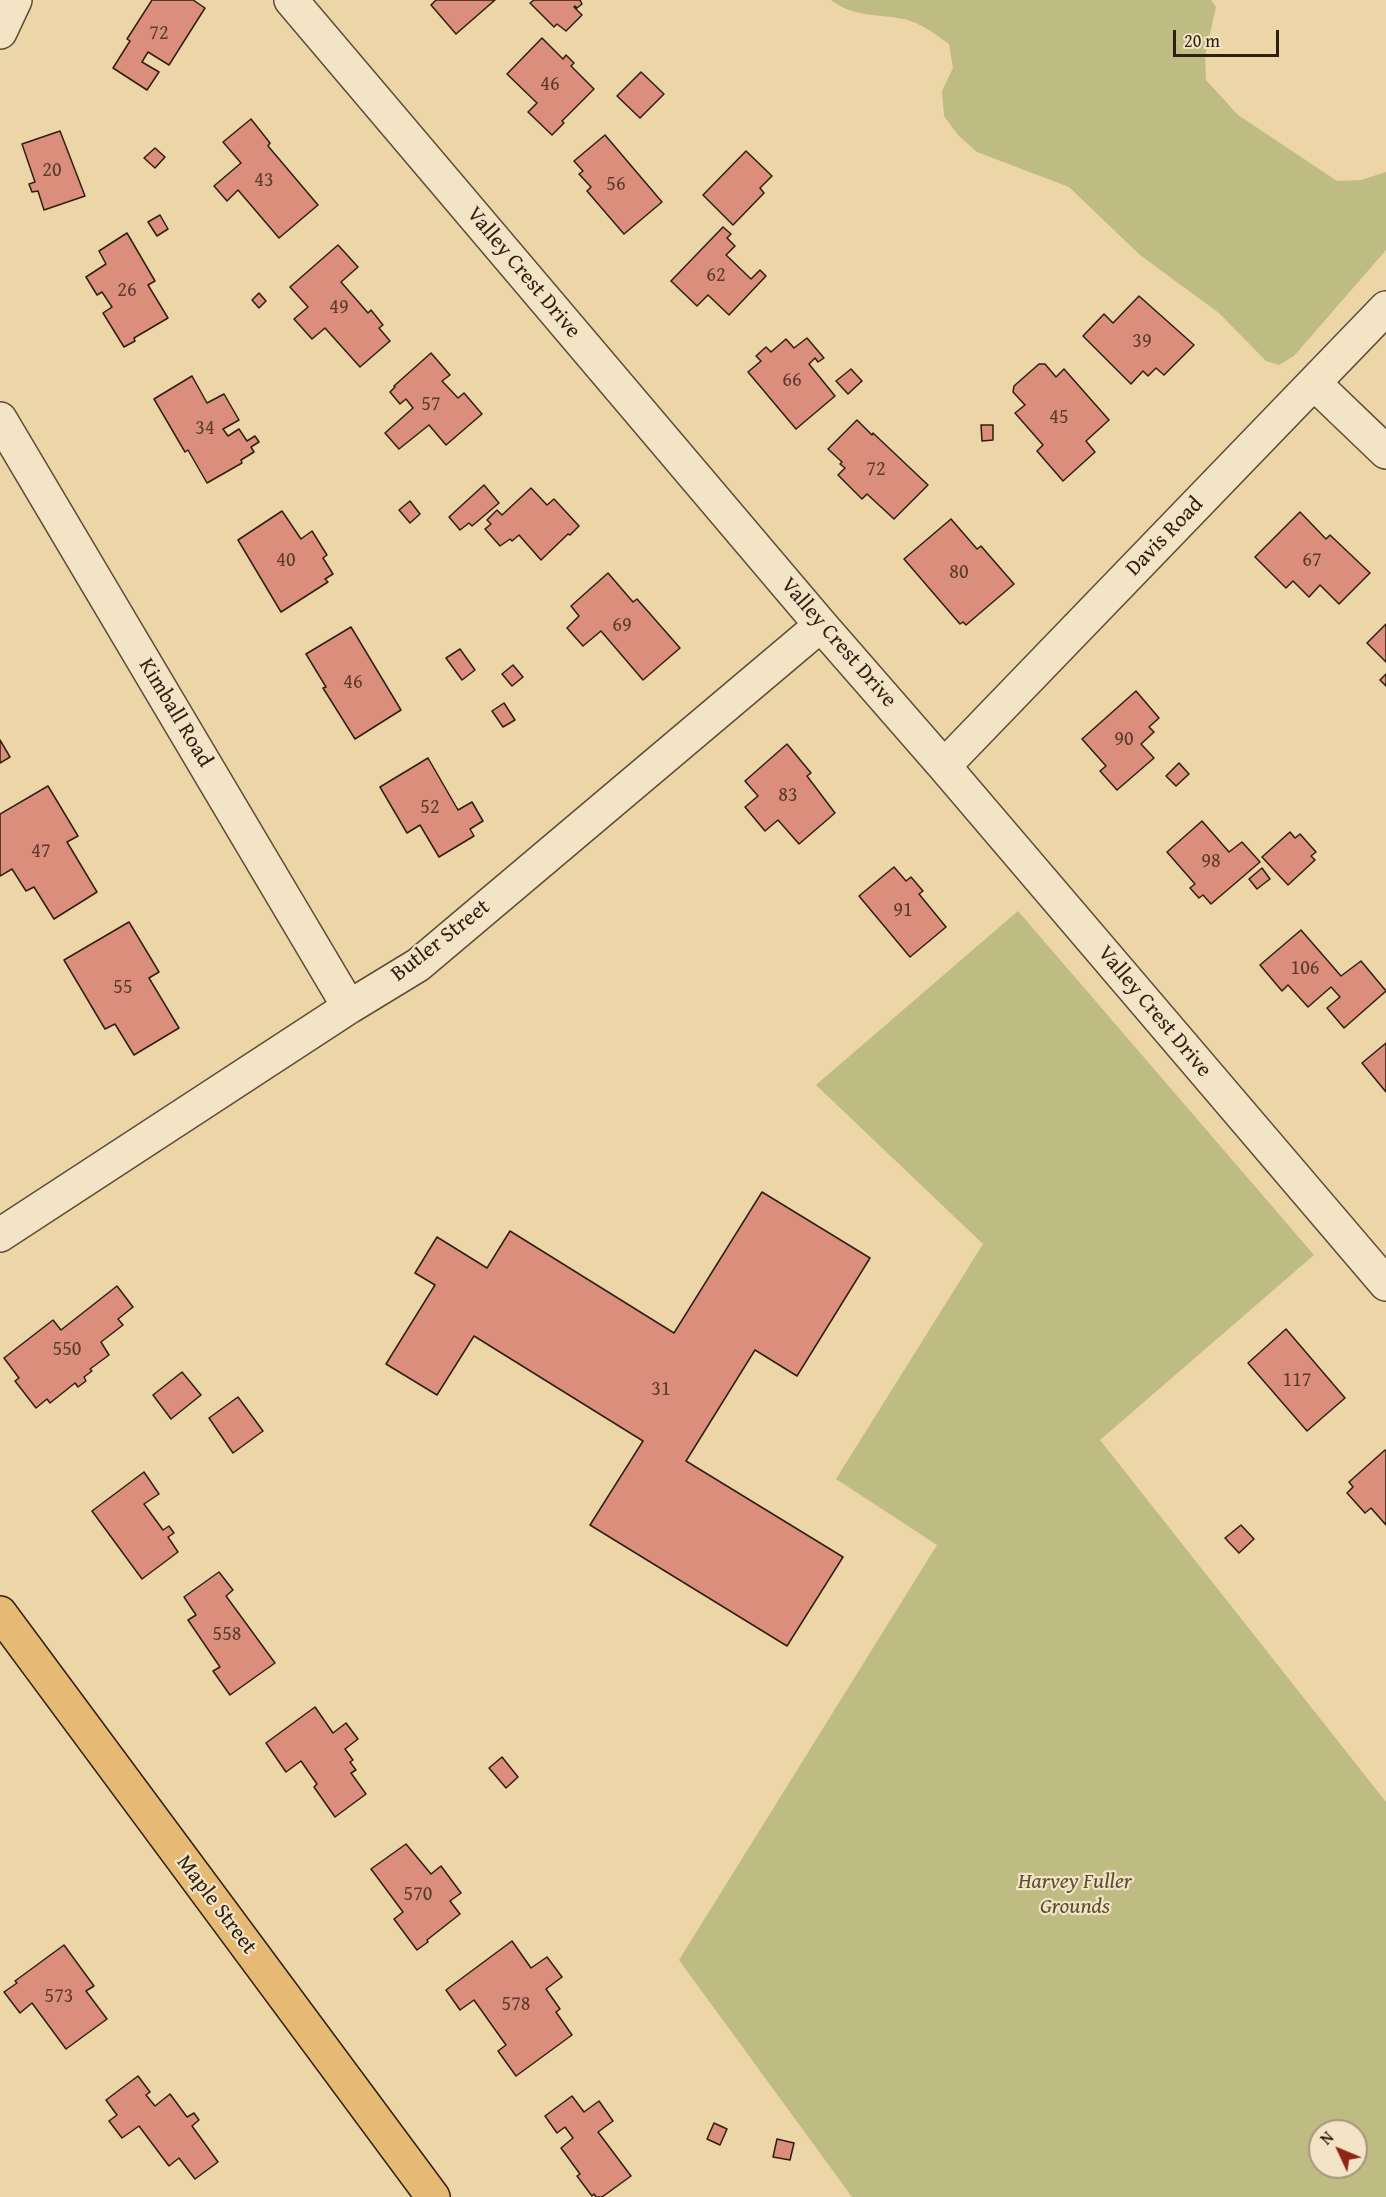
<!DOCTYPE html>
<style>
body{margin:0}
#map{position:relative;width:1386px;height:2197px;overflow:hidden;background:#ecd5a7;font-family:"Gentium Book Plus",serif}
canvas{display:block}
.north{position:absolute;left:1308px;top:2119px;width:60px;height:60px;box-sizing:border-box;background:#f3e4c6;border:2px solid #a5957e;border-radius:50%;rotate:314deg;font-size:16px;font-weight:700;line-height:24px;text-align:center;color:#2f1f11}
.north::after{content:'';display:block;margin:auto;width:21px;height:27px;background:#8f2418;clip-path:polygon(50% 0,100% 100%,50% 72%,0 100%)}
.scale{position:absolute;left:1173px;top:30px;width:106px;height:27px;box-sizing:border-box;border:3px solid #2f1f11;border-top:0;padding-left:8px;font-size:18px;line-height:21px;white-space:nowrap;color:#2f1f11;-webkit-text-stroke:4px #f3e4c6;paint-order:stroke}
</style>
<div id="map">
<canvas width="1386" height="2197"></canvas>
<div class="north">N</div>
<div class="scale">20 m</div>
</div>
<script>
const g = document.querySelector('canvas').getContext('2d');
g.lineJoin = 'round';
function fill(path, color) { g.fillStyle = color; g.fill(path, 'evenodd'); }
function trace(path, color, width, dash) { g.strokeStyle = color; g.lineWidth = width; g.lineCap = dash ? 'butt' : 'round'; g.setLineDash(dash || []); g.stroke(path); }
function drawText(font, color, halo, rows, align = 'center') {
  g.font = font + ' "Gentium Book Plus",serif'; g.lineWidth = 4.5; g.setLineDash([]); g.textBaseline = 'middle'; g.strokeStyle = halo; g.fillStyle = color; for (const [text, x, y, turn = 0] of rows) {
    g.save(); g.translate(x, y); g.rotate((+turn || 0) * Math.PI / 180); g.textAlign = isNaN(turn) ? turn : align; if (halo) g.strokeText(text, 0, 0); g.fillText(text, 0, 0); g.restore();
  }
}
const green = new Path2D(`
 M831,0H1211L1216,7L1205,56L1206,80L1238,115L1337,181L1361,180L1386,172V250L1294,356L1279,365L1266,361L1219,313L1140,255L1069,187L977,152L958,135L944,116L942,91L953,68L949,44C935,34 921,23 904,19C878,14 853,17 831,0Z
 M1018,911L1314,1255L1100,1440L1386,1802V2197H852L679,1960L937,1545L836,1479L983,1244L816,1085ZM1320,2131H1356V2167H1320Z`);
const building = new Path2D(`
 M152,0H193L205,8L169,65L148,52L142,62L159,72L147,90L113,68L130,41L127,39Z
 M436,0H495L456,34L431,5Z
 M534,0H580L582,4L577,8L575,6L574,7L582,15L566,31L557,24L554,27L530,3Z
 M542,38L563,59L566,55L574,63L571,66L594,89L562,121L564,123L552,135L528,112L537,103L507,74Z
 M641,72L664,94L640,118L617,96Z
 M251,119L270,143L268,146L318,205L279,238L238,190L227,201L214,186L241,163L223,142Z
 M60,131L85,196L44,210L38,191L32,192L29,184L35,182L22,144Z
 M605,135L662,202L624,234L587,191L591,187L579,174L583,171L574,161Z
 M155,148L165,157L155,168L144,158Z
 M746,151L772,176L760,188L764,193L733,225L703,195Z
 M160,215L168,229L157,236L148,222Z
 M723,227L731,234L727,238L735,246L726,255L751,279L760,270L766,276L729,315L708,295L697,306L671,281Z
 M127,233L155,281L148,285L168,318L134,338L135,341L124,347L103,313L112,307L102,292L97,295L86,277L106,264L99,251Z
 M338,245L358,267L341,282L368,313L371,310L383,325L379,328L390,341L360,367L325,328L312,339L294,319L308,307L290,287Z
 M259,293L266,301L259,308L252,300Z
 M1139,296L1194,345L1164,375L1156,368L1148,376L1143,371L1131,384L1083,336L1104,314L1113,323Z
 M807,338L824,358L818,362L815,358L809,364L835,396L796,429L748,372L761,361L756,356L766,347L771,352L786,339L794,348Z
 M431,353L450,375L442,381L458,398L464,393L482,414L446,445L429,425L399,449L385,433L413,408L406,399L400,404L390,392L395,387L394,386Z
 M1039,364H1045L1056,377L1064,369L1109,420L1086,441L1095,452L1063,481L1037,451L1043,445L1015,413L1025,405L1013,392L1014,386Z
 M851,369L862,381L848,394L836,381Z
 M192,376L207,403L224,394L239,420L223,429L228,436L239,429L247,441L255,436L259,442L251,447L254,452L241,460L242,463L207,483L188,450L185,452L154,399Z
 M857,420L872,435L873,433L928,485L894,519L867,494L862,499L838,475L845,468L840,464L842,462L828,449Z
 M981,425H993V440L982,441Z
 M484,485L499,503L472,526L469,523L460,530L449,517Z
 M531,488L547,505L554,499L579,526L570,535L568,534L541,560L519,535L512,541L510,539L500,546L485,529L491,524L487,520L497,510L502,515Z
 M410,501L420,514L410,523L399,510Z
 M282,511L301,539L312,531L327,555L323,558L333,574L325,579L328,582L281,612L238,540Z
 M1300,512L1326,539L1330,535L1370,573L1339,604L1320,585L1309,597L1293,581L1286,588L1255,557Z
 M951,519L977,549L981,546L1014,584L966,625L963,622L960,624L904,559Z
 M608,573L633,602L637,599L680,648L643,680L601,631L583,646L567,628L579,616L571,606Z
 M1386,624V662L1367,643Z
 M351,627L401,710L355,739L323,688L326,687L306,654Z
 M460,649L475,670L462,680L446,658Z
 M513,665L523,677L512,686L502,674Z
 M1386,674V686L1380,680Z
 M1136,691L1159,718L1149,727L1154,732L1141,744L1154,758L1117,790L1100,771L1106,766L1082,739Z
 M504,703L515,720L503,727L492,711Z
 M0,740L10,757L0,763Z
 M787,744L811,773L807,776L835,813L799,844L778,820L765,831L745,807L758,796L745,781Z
 M428,758L458,810L472,802L483,821L470,829L474,836L439,857L420,825L407,833L380,787Z
 M1179,763L1189,774L1176,786L1166,776Z
 M48,786L78,836L67,842L97,892L54,919L34,887L26,891L12,869L0,876V814Z
 M1202,821L1229,852L1242,842L1260,862L1211,904L1203,895L1199,898L1190,888L1195,884L1167,852Z
 M1290,832L1295,838L1300,834L1316,852L1311,856L1315,860L1288,885L1262,857Z
 M894,867L906,881L911,877L923,891L919,894L946,927L910,957L859,896Z
 M1262,868L1270,879L1257,889L1249,879Z
 M129,922L159,972L149,978L179,1028L134,1055L115,1024L105,1029L64,960Z
 M1301,930L1341,976L1361,961L1386,991L1344,1028L1327,1008L1340,997L1331,987L1308,1007L1288,985L1282,991L1260,965Z
 M1386,1043V1092L1362,1063Z
 M762,1192L870,1258L797,1376L755,1350L686,1461L843,1557L787,1646L590,1525L643,1441L474,1336L437,1395L386,1364L435,1285L415,1273L437,1237L487,1268L510,1231L674,1333Z
 M117,1286L133,1307L118,1319L123,1325L101,1342L109,1355L90,1369L92,1371L84,1377L86,1381L78,1387L75,1383L50,1403L47,1399L36,1408L15,1381L19,1378L4,1358L53,1320L61,1330Z
 M1286,1329L1345,1398L1307,1431L1248,1363Z
 M182,1372L201,1395L171,1419L153,1395Z
 M238,1397L263,1431L233,1453L209,1418Z
 M1385,1450L1386,1451V1525L1371,1508L1365,1513L1347,1493L1353,1487L1349,1482Z
 M144,1472L159,1494L144,1504L163,1530L169,1526L174,1533L168,1537L178,1552L142,1579L92,1511Z
 M1241,1525L1254,1539L1239,1553L1225,1538Z
 M219,1572L233,1590L226,1596L275,1663L230,1695L213,1671L220,1667L188,1620L196,1615L184,1597Z
 M315,1707L333,1733L346,1723L358,1739L345,1749L353,1760L350,1762L356,1770L351,1773L366,1794L335,1817L314,1787L317,1784L301,1761L286,1772L266,1743Z
 M502,1757L518,1777L506,1788L489,1768Z
 M406,1844L431,1874L441,1866L461,1893L450,1901L460,1914L427,1940L428,1942L417,1950L394,1919L403,1912L371,1869Z
 M512,1941L531,1968L547,1957L562,1977L546,1989L560,2009L556,2012L572,2035L516,2076L498,2051L506,2045L474,2000L460,2010L446,1990Z
 M64,1945L94,1986L86,1991L107,2019L66,2049L32,2003L20,2013L4,1992L17,1983L15,1981Z
 M138,2076L150,2092L146,2095L155,2106L170,2094L187,2117L194,2113L199,2120L192,2126L218,2162L195,2179L179,2158L169,2166L139,2126L122,2138L109,2121L117,2115L106,2100Z
 M572,2096L584,2112L599,2101L613,2121L598,2132L631,2176L602,2197H596L594,2194L592,2196L577,2176L580,2174L561,2148L573,2138L565,2127L557,2133L545,2116Z
 M714,2123L727,2129L720,2145L707,2139Z
 M777,2139L794,2143L790,2160L773,2157Z`);
const minor = new Path2D(`
 M291,0L821,625L944,766L1386,1284
 M0,32L15,0
 M1314,383L1386,452
 M0,419L349,1007
 M944,766L1386,308
 M0,1235L349,1007L418,965L821,625`);
const major = new Path2D(`
 M0,1613L433,2197`);
const numberNames = [
 ["72",159,34],
 ["46",550,85],
 ["20",52,171],
 ["43",264,181],
 ["56",616,185],
 ["62",716,276],
 ["26",127,291],
 ["49",339,308],
 ["39",1142,342],
 ["66",792,381],
 ["57",431,405],
 ["45",1059,418],
 ["34",205,429],
 ["72",876,470],
 ["40",286,561],
 ["67",1312,561],
 ["80",959,573],
 ["69",622,626],
 ["46",353,683],
 ["90",1124,740],
 ["83",788,796],
 ["52",430,808],
 ["47",41,852],
 ["98",1211,862],
 ["91",903,911],
 ["106",1305,969],
 ["55",123,988],
 ["550",67,1350],
 ["117",1297,1381],
 ["31",661,1390],
 ["558",227,1635],
 ["570",418,1895],
 ["573",59,1997],
 ["578",516,2005]
];
const streetNames = [
 ["Valley Crest Drive",523,273,50],
 ["Davis Road",1165,537,-46],
 ["Valley Crest Drive",838,643,49],
 ["Kimball Road",175,713,59],
 ["Butler Street",441,941,-38],
 ["Valley Crest Drive",1154,1012,50],
 ["Maple Street",216,1905,53]
];
const parkNames = [
 ["Harvey Fuller",1075,1882],
 ["Grounds",1075,1907]
];
fill(green, '#bebb83');
fill(building, '#db8e7b');
trace(building, '#2f1f11', 1.5);
trace(minor, '#5e4c36', 36);
trace(major, '#2f1f11', 36);
trace(minor, '#f3e4c6', 33);
trace(major, '#e6ba74', 33);
drawText('20px', '#5a3b2c', null, numberNames);
drawText('22px', '#2f1f11', '#f3e4c6', streetNames);
drawText('italic 22px', '#5a4e33', '#f3e4c6', parkNames);
</script>
